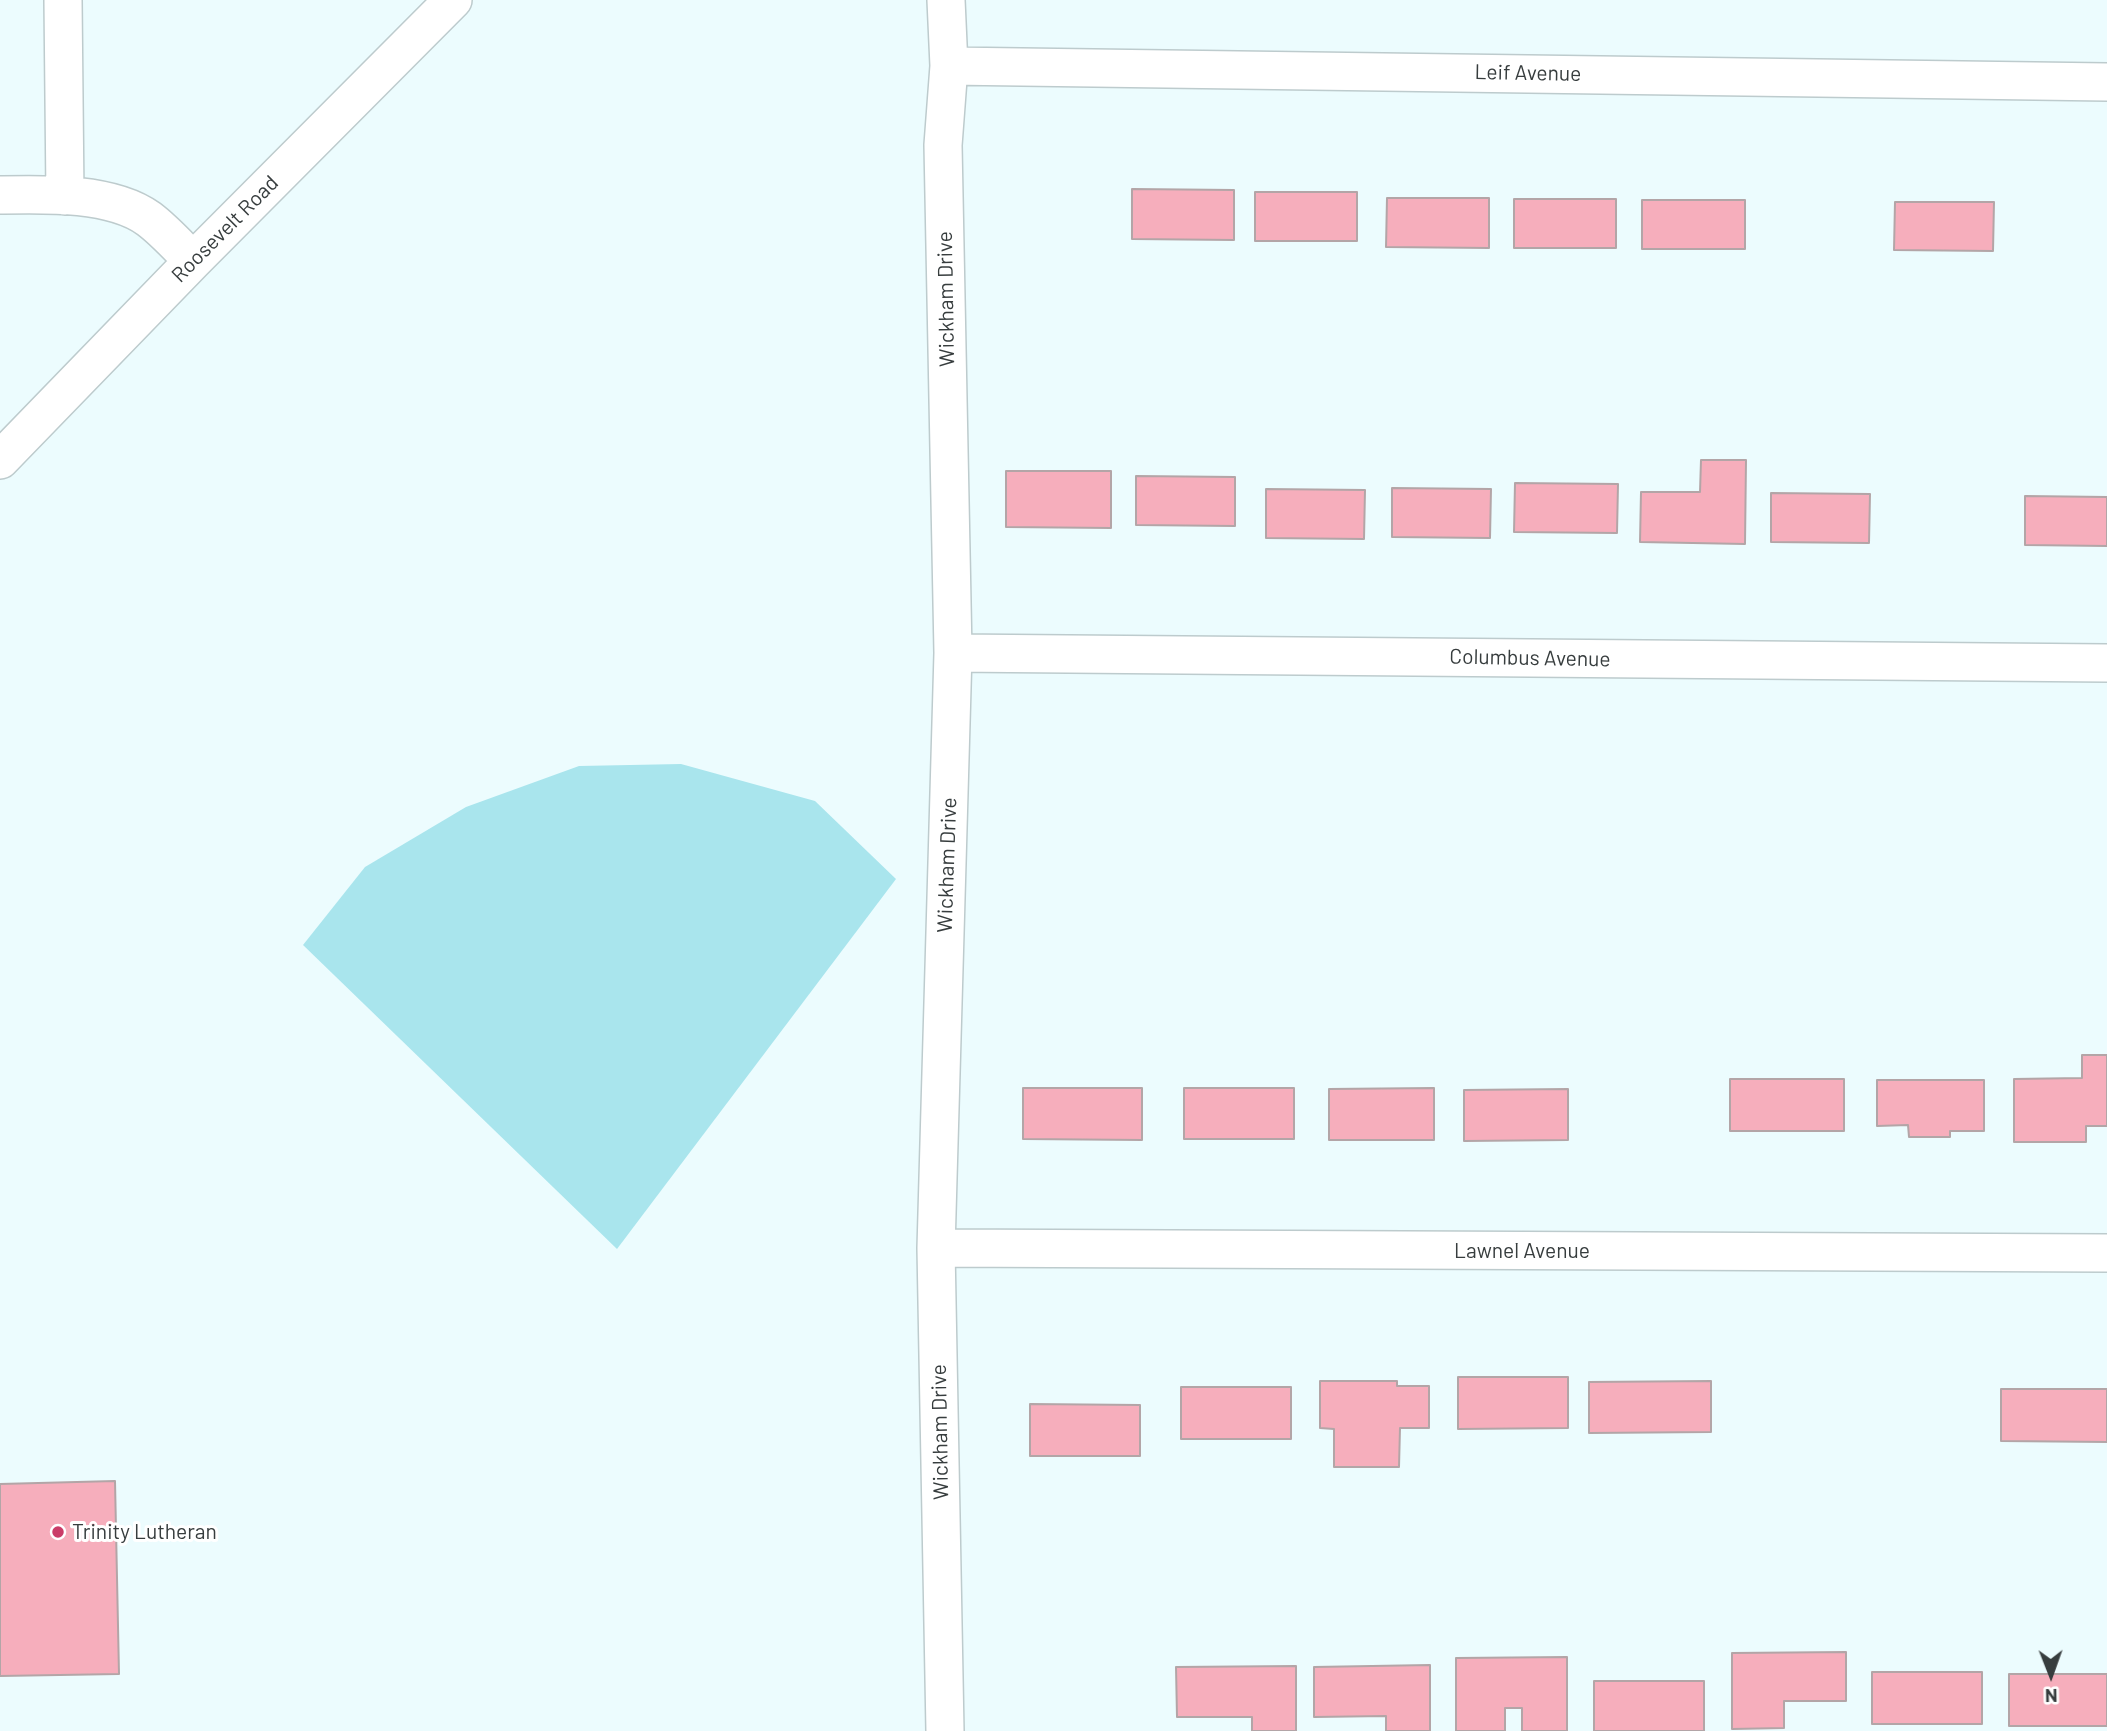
<!DOCTYPE html>
<style>
body{margin:0}
#map{position:relative;width:2107px;height:1731px;overflow:hidden;background:#ecfcfe;font-family:Barlow,sans-serif}
canvas{display:block}
.north{position:absolute;left:2016px;top:1640px;width:70px;height:70px;-webkit-text-stroke:5px #fff;paint-order:stroke;rotate:179deg;font-size:19px;font-weight:700;line-height:28px;text-align:center;color:#373d3e}
.north::after{content:'';display:block;margin:auto;width:24px;height:32px;background:#373d3e;clip-path:polygon(50% 0,100% 100%,50% 72%,0 100%)}
</style>
<div id="map">
<canvas width="2107" height="1731"></canvas>
<div class="north">N</div>
</div>
<script>
const g = document.querySelector('canvas').getContext('2d');
g.lineJoin = 'round';
function fill(path, color) { g.fillStyle = color; g.fill(path, 'evenodd'); }
function trace(path, color, width, dash) { g.strokeStyle = color; g.lineWidth = width; g.lineCap = dash ? 'butt' : 'round'; g.setLineDash(dash || []); g.stroke(path); }
function drawText(font, color, halo, rows, align = 'center') {
  g.font = font + ' Barlow,sans-serif'; g.lineWidth = 6; g.setLineDash([]); g.textBaseline = 'middle'; g.strokeStyle = halo; g.fillStyle = color; for (const [text, x, y, turn = 0] of rows) {
    g.save(); g.translate(x, y); g.rotate((+turn || 0) * Math.PI / 180); g.textAlign = isNaN(turn) ? turn : align; if (halo) g.strokeText(text, 0, 0); g.fillText(text, 0, 0); g.restore();
  }
}
const green = new Path2D(`
 M681,764L815,801L896,879L617,1249L303,945L365,867L466,807L579,766Z`);
const building = new Path2D(`
 M1132,189L1234,190V240L1132,239Z
 M1255,192H1357V241H1255Z
 M1387,198H1489V248L1386,247Z
 M1514,199H1616V248H1514Z
 M1642,200H1745V249H1642Z
 M1895,202H1994L1993,251L1894,250Z
 M1701,460H1746L1745,544L1640,542L1641,492H1700Z
 M1006,471H1111V528L1006,527Z
 M1136,476L1235,477V526L1136,525Z
 M1515,483L1618,484L1617,533L1514,532Z
 M1392,488L1491,489L1490,538L1392,537Z
 M1266,489L1365,490L1364,539L1266,538Z
 M1771,493L1870,494L1869,543L1771,542Z
 M2025,496L2107,497V546L2025,545Z
 M2082,1055H2107V1126H2086V1142H2014V1079L2082,1078Z
 M1730,1079H1844V1131H1730Z
 M1877,1080H1984V1131H1950V1137H1909L1908,1125L1877,1126Z
 M1023,1088H1142V1140L1023,1139Z
 M1184,1088H1294V1139H1184Z
 M1434,1088V1140H1329V1089Z
 M1568,1089V1140L1464,1141V1090Z
 M1458,1377H1568V1428L1458,1429Z
 M1320,1381H1397V1386H1429V1428H1400L1399,1467H1334V1429L1320,1428Z
 M1711,1381V1432L1589,1433V1382Z
 M1181,1387H1291V1439H1181Z
 M2001,1389H2107V1442L2001,1441Z
 M1030,1404L1140,1405V1456H1030Z
 M115,1481L119,1674L0,1676V1484Z
 M1846,1652V1701H1784V1728L1732,1729V1653Z
 M1567,1657V1731H1522V1708H1505V1731H1456V1658Z
 M1430,1665V1731H1386V1716L1314,1717V1667Z
 M1296,1666V1731H1252V1717H1177L1176,1667Z
 M1872,1672H1982V1724H1872Z
 M2009,1674H2107V1726H2009Z
 M1594,1681H1704V1731H1594Z`);
const minor = new Path2D(`
 M63,0L65,196
 M949,66L2107,82
 M0,195C45,194 112,192 149,219C165,231 179,247 193,261
 M0,460L193,261L453,0
 M953,653L2107,663
 M936,1248L2107,1253
 M945,1731L936,1248L953,653L943,145L949,66L946,0`);
const markers = [
 [58,1532,7,"#ca3c68"]
];
const streetNames = [
 ["Leif Avenue",1528,73,1],
 ["Roosevelt Road",225,229,-45],
 ["Wickham Drive",946,299,-91],
 ["Columbus Avenue",1530,658,1],
 ["Wickham Drive",947,865,-88],
 ["Lawnel Avenue",1522,1251],
 ["Wickham Drive",940,1432,-91]
];
const poiNames = [
 ["Trinity Lutheran",72,1532]
];
fill(green, '#a9e5ed');
fill(building, '#f6aebc');
trace(building, '#b3a5a7', 2);
trace(minor, '#bdcbcd', 40);
trace(minor, '#fff', 37);
for (const [x, y, r, color] of markers) { const dot = new Path2D(); dot.arc(x, y, r, 0, 2 * Math.PI); g.fillStyle = color; g.fill(dot); trace(dot, '#fff', 2.5); }
drawText('21px', '#373d3e', '#fff', streetNames);
drawText('21px', '#373d3e', '#fff', poiNames, 'left');
</script>
